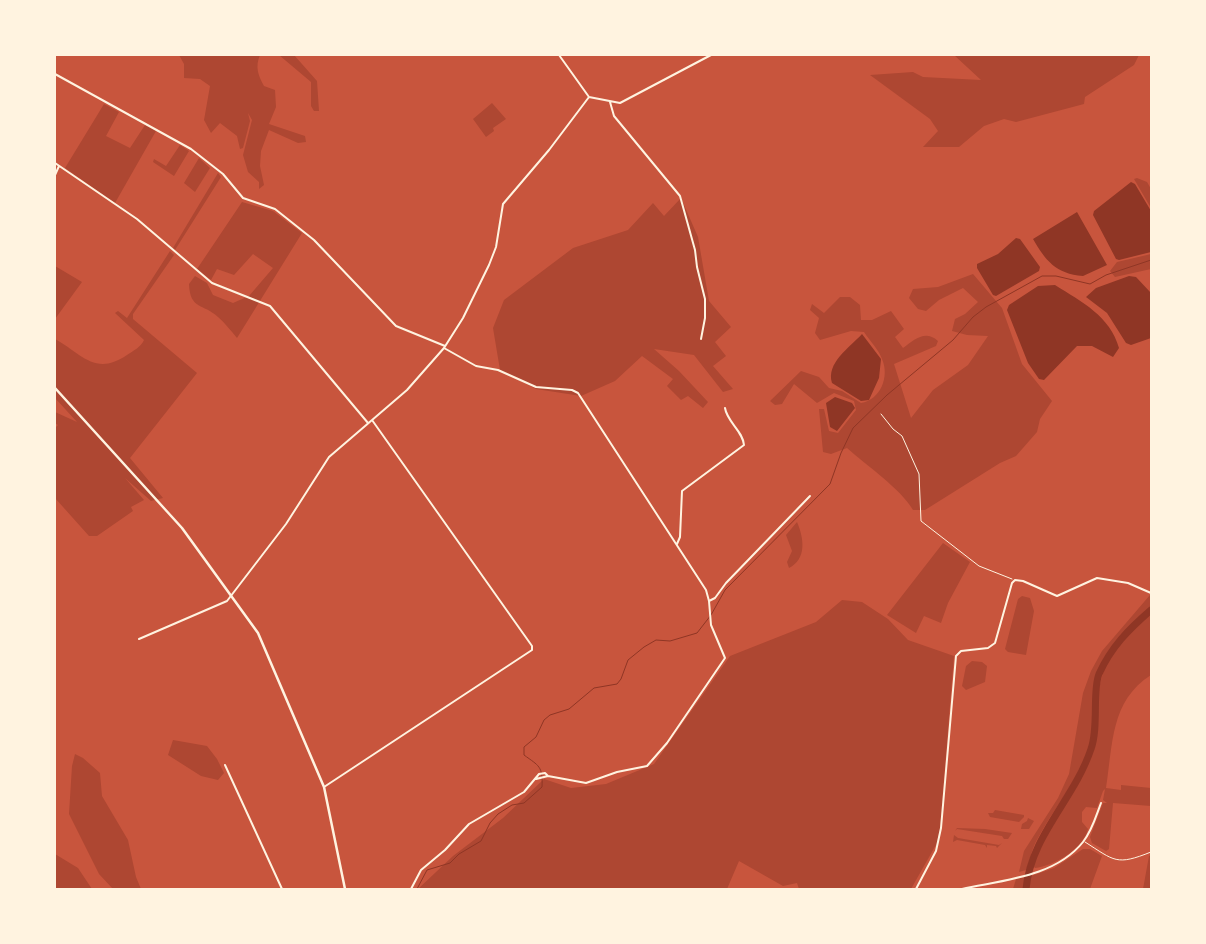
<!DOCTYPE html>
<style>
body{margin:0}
#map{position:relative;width:1206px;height:944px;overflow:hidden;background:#c8553d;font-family:"Fira Sans Condensed",sans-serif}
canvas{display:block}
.frame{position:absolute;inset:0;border:56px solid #fff3e0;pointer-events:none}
</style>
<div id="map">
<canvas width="1206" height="944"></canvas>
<div class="frame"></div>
</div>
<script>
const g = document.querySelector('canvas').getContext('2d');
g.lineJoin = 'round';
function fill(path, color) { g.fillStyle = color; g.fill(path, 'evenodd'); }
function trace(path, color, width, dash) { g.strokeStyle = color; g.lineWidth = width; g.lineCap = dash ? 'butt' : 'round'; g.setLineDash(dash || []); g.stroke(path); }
const green = new Path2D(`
 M179,55H260C255,67 258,75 264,86L275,90L276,107L269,124L305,136L306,142L298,143L269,130L261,151L260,166L264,185L259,189V182L248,172L243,155L252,120L248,113L250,121L243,148L240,149L237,136L220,123L211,133L204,120L210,86L200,79L184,78V64Z
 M279,55H294L317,81L319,111H314L311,106V82Z
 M954,55H1139L1134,65L1085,97L1084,104L1016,122L1004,119L984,126L959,147H923L938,131L930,119L870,75L913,72L923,77L981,80Z
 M492,103L506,119L493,128L494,131L486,137L473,119Z
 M104,104L119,112L106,136L130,148L145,125L156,131L115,203L65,168Z
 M180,145L189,151L174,176L153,162L154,159L166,166Z
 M199,158L210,168L195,192L184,183Z
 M218,173L221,177L175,250L173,248Z
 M1137,178L1147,182L1151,189V208L1134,179Z
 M681,198L698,237L709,301L731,327L715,342L726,356L713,366L733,389L723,392L694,355L654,349L679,371L708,402L703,408L688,396L681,400L667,386L673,379L642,356L615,381L581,396L536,389L500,370L493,328L504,300L573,248L628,230L653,203L664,216Z
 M242,202L273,211L302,233L237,338C231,331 225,323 218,317C203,303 190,310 189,284L195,276L207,283L213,295L233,303L249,296L273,268L253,254L234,275L217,269L211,280L197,269Z
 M170,251L174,255L133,314V319L197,373L130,458L163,498L151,501L125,478L144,500L131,507L133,511L97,536H89L55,498V428L58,425L55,423V412L77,422L55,398V339C81,353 95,377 127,355C133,351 141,347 144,340L115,313L118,311L127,318Z
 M1151,254V269L1115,277L1110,271L1117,262Z
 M55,266L82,282L55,319Z
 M973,274L1002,308L1022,364L1052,401L1040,419L1037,432L1016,456L1000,463L925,510H913C901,489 866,465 847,448L831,454L823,452L819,409H824L829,431L838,433L856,410L854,401L834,393L817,403L794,384L782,404L775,405L770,401L801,371L819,377L829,388L842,391L861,403C880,400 890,377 882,359C879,350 870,341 864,332L851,331L820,340L815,333L819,318L810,310L812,304L824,313L840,297H850L860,305L861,320H872L891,311L904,329L895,337L903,348C914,340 925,329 938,341L936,346L894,364L911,418L933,390L968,365L988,336L967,335L952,331L955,319L965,314L978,302L963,288L939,300L926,311L918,309L909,298L913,289L938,287Z
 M797,522C804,538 807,559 789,568L787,562L792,551L786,535Z
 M943,543L970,562L948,603L941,623L924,616L916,633L887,615Z
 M1150,595L1151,607C1126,630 1097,653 1094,689C1093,712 1095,735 1086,756C1073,786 1053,810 1038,838C1032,848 1030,860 1026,870L1019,872L1024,851L1058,798L1069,774L1083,693L1091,671L1102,651Z
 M1022,596L1030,598L1034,611L1026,655L1008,652L1005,649L1018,599Z
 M842,600L862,602L888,619L908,640L954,656L940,829L937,843L911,889H799L797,883L783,886L739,861L727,889H418L453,856L503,818L544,779L571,788L606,784L654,764L730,656L816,622Z
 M1151,614V675C1110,701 1113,745 1106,788L1121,790V785L1151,788V806L1113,803L1109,849L1106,851L1092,843L1090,837L1103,803H1107L1103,800L1105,789L1103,791L1097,808L1086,807L1082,812V822L1088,829C1083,849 1054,866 1035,868L1033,866C1044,827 1073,796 1090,759C1100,736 1096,715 1099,691C1103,657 1127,635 1151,614Z
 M972,661L982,662L987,666L985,682L966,690L962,686L966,666Z
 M173,740L207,746L217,759L224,773L218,780L201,776L168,755Z
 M75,754L83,758L100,773L102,796L128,840L136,877L141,889H113L99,874L69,814L72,766Z
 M995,810L1024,815V817L1019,822L990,817L988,813H993Z
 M1028,818L1034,821L1029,829H1021L1022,824L1027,821Z
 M957,828L985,829L1012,833L1008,839H1004L1002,836L957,829L955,831Z
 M954,835L958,838L999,845L1002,843L997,848L996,846L987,845V848L985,845L957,840L953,842Z
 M1083,849H1090L1102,856L1090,889H1029L1031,876L1054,868Z
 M55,854L78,868L92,889H55Z
 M1151,855V889H1143L1149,856Z
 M1026,877L1024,889H1013L1016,879Z`);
const water = new Path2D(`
 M1131,182L1135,184L1151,211V252L1119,260L1116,259L1093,215L1094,211Z
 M1077,212L1107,265L1083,276C1056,274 1045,260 1033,239Z
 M1016,238L1020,239L1040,267L1039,271L996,296L993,295L977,268V264L998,254Z
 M1129,276L1136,277L1151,293V338L1131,345L1126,343L1107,313L1086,297L1096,288Z
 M1055,285C1082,302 1110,316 1119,348L1113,357L1092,346H1077L1044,380L1039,379L1028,363L1007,310L1009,305L1038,286Z
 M862,334L881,359L879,378L869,400L861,401L832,383C826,363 849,348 862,334Z
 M835,397L852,403L855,408L837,431L830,427L826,403Z`);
const stream = new Path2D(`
 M417,889L427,870L450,863L459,854L481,841L490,823L498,814L512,805L524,803L542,787C543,766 539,766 524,755V747L536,737L544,720L550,715L569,709L594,688L617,684L621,679L628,660L644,647L656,640L670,641L697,633L711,615L725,590L830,484L841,453L853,428L887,395L953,340L973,317L986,307L1042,276H1056L1090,284L1106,275L1151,260`);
const river = new Path2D(`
 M1026,889C1031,835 1074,800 1091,749C1099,727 1092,691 1099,674C1111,647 1129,629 1151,610`);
const path = new Path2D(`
 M881,414L893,429L902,436L919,474L921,521L979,566L1012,579`);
const service = new Path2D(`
 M1085,842C1115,861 1116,866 1151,852`);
const minor = new Path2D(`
 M559,55L589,97
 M55,74L191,149L223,174L243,198L275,209L314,240L396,326L445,346
 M589,97L620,103L711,55
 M610,102L614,116L680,196L695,250L697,267L705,299V318L701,339
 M55,163L137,219L212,283L270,306L368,423
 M55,175L59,166
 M677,544L680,537L682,491L744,445C743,431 727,422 725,408
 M709,601L715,598L726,583L810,496
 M139,639L227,601L286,524L329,457L407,390L444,348L463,318L489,265L496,247L503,204L549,150L589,97
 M225,765L282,889
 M536,779L548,776
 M324,787L532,650V646L372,420
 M411,889L421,870L445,850L469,824L524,792L539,774L545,773L548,776L586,783L617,772L647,766L667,743L725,658L711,625L709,601L706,590L578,393L572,390L536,387L498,370L476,366L444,348
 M916,889L936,851L941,828L956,656L961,651L988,648L995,643L1012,583L1015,580L1023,581L1057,596L1097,578L1128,583L1151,593
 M962,889C1003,880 1055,877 1083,842C1092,831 1096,816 1101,803`);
const tertiary = new Path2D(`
 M55,388L182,528L258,633L324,787L345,889`);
fill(green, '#ae4732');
fill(water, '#8f3625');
trace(stream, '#8f3625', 1);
trace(river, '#8f3625', 7);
trace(path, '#fff3e0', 1);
trace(service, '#fff3e0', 1);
trace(minor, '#fff3e0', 2);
trace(tertiary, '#fff3e0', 2.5);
</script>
